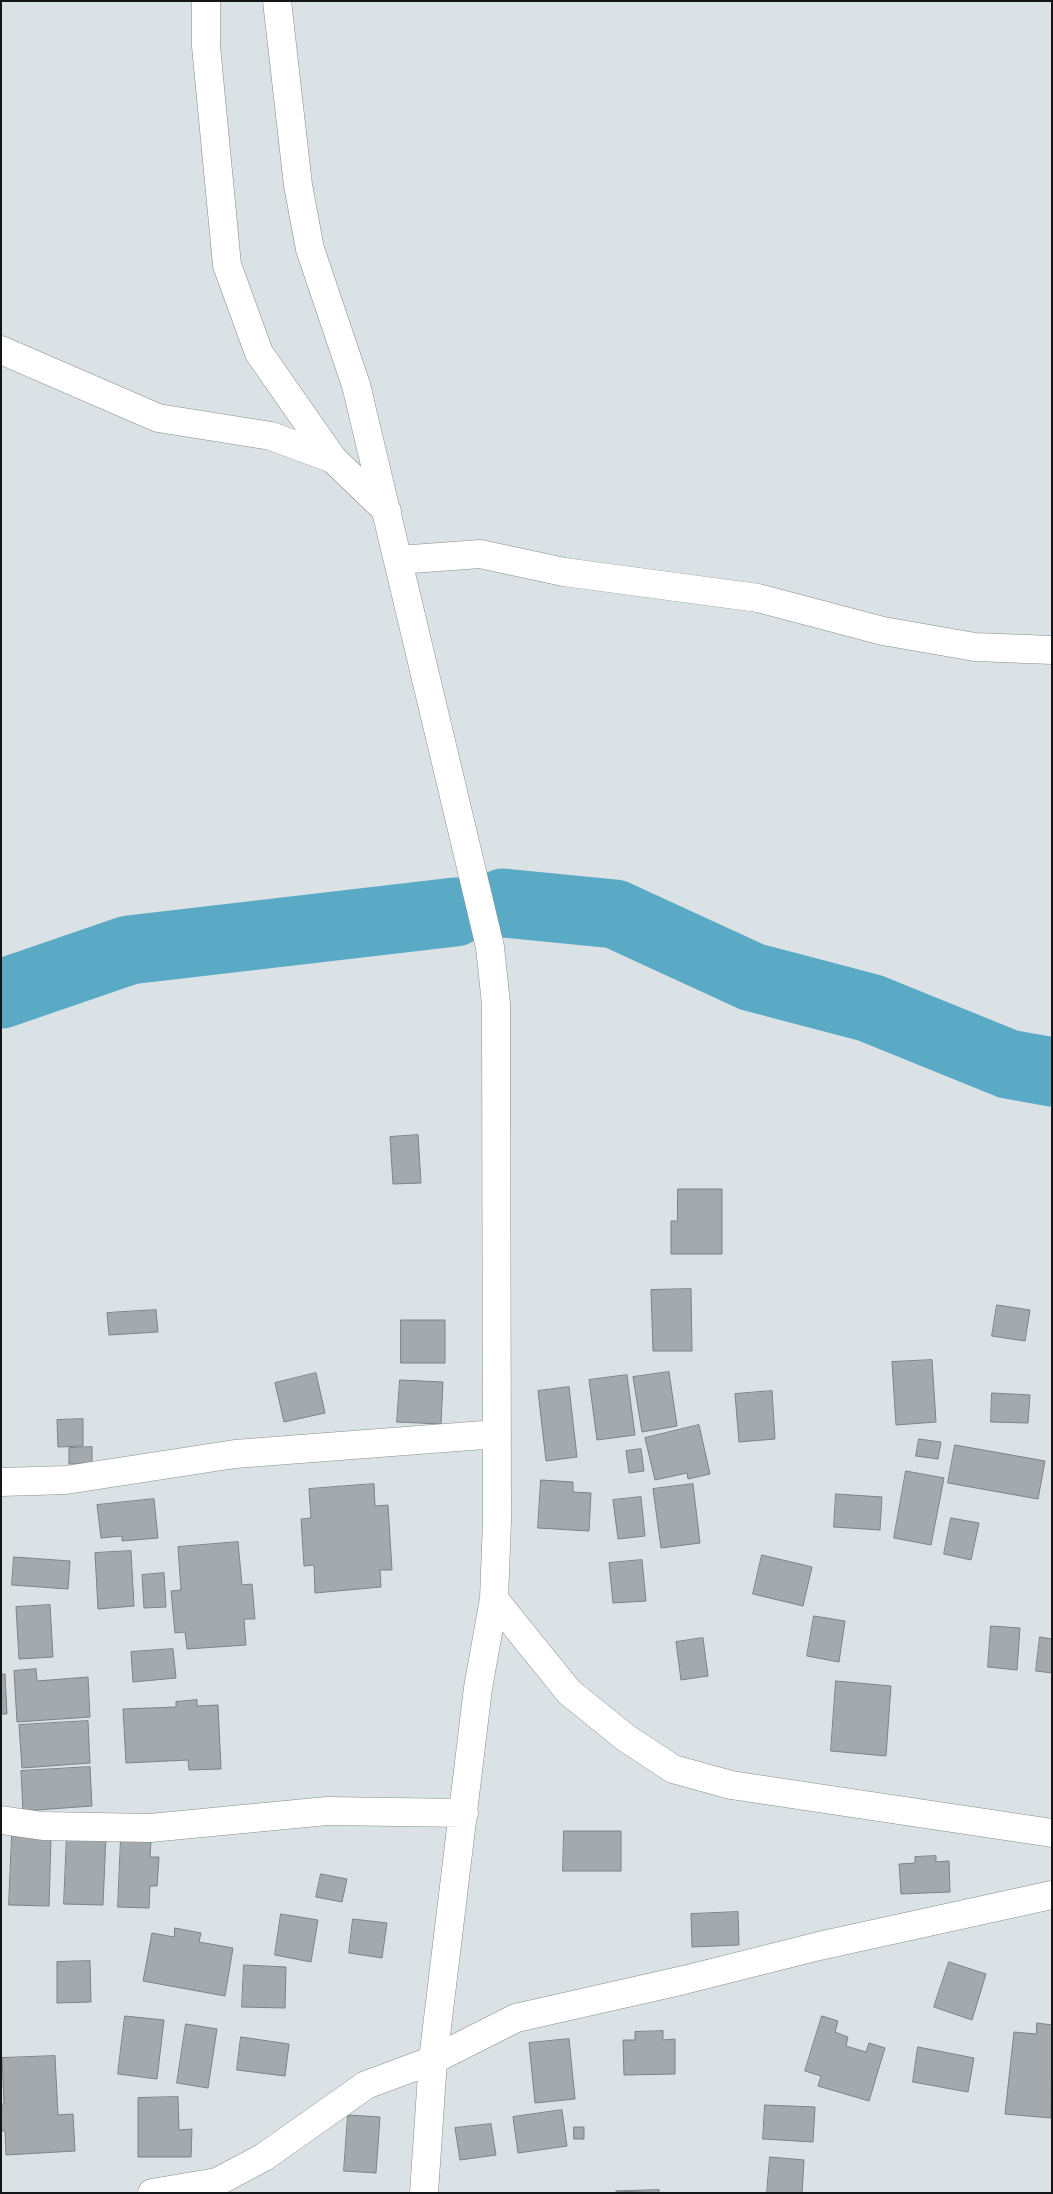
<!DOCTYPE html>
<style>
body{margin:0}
#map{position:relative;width:1053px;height:2194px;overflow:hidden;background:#dbe2e5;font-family:"Open Sans",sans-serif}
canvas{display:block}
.frame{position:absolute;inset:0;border:2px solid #131516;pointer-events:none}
</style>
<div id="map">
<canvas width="1053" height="2194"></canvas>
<div class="frame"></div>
</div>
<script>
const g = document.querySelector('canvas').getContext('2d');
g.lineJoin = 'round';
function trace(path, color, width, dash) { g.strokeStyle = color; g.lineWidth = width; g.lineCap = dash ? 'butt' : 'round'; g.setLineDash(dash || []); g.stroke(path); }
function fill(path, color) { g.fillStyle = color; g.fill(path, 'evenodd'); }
const river = new Path2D(`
 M503,903L615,914L752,977L870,1008L1008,1064L1052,1072
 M1,994L129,950L455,912`);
const building = new Path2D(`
 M418,1135L421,1183L393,1184L390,1137Z
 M678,1189H722V1254H671V1221H677Z
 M691,1289L692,1351H653L651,1290Z
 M997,1305L1030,1310L1025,1341L992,1336Z
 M156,1310L158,1332L109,1335L107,1313Z
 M401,1320H445V1363H401Z
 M932,1360L936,1422L896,1425L892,1362Z
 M669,1372L677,1426L642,1432L633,1377Z
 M316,1373L325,1413L284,1422L275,1383Z
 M627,1375L635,1435L597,1440L589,1380Z
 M400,1380L443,1382L441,1424L397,1422Z
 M569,1387L577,1457L546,1461L538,1391Z
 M772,1391L775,1439L739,1442L735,1394Z
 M992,1393L1030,1395L1028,1423L991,1422Z
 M83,1419V1446L58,1447L57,1420Z
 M699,1425L710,1474L688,1479L687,1473L655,1480L645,1438Z
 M919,1439L941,1442L938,1459L916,1456Z
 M955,1445L1045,1461L1038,1499L948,1483Z
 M92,1447V1463L69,1464V1448Z
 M641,1449L644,1471L629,1473L626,1451Z
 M906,1471L944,1478L931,1545L894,1538Z
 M541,1480L573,1482V1492L591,1493L589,1531L538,1528Z
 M374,1484L375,1506L388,1505L392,1570H380L381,1587L315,1593L314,1565L304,1566L301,1519L311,1518L309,1489Z
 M693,1484L700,1543L661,1548L653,1489Z
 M836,1494L882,1497L880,1530L834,1527Z
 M641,1497L645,1536L618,1539L613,1500Z
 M154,1499L158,1538L122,1541V1536L101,1538L97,1505Z
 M951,1518L979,1523L971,1560L944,1554Z
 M238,1542L242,1585L252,1584L255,1619H244L246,1645L187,1649L185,1632L175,1633L171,1591L181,1590L178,1547Z
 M131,1551L134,1606L98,1609L95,1553Z
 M762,1555L812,1567L803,1606L753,1594Z
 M14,1557L70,1561L68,1589L12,1585Z
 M642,1560L646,1601L613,1603L609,1563Z
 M164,1573L166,1607L144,1608L142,1575Z
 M50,1605L53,1657L19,1659L16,1607Z
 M814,1616L845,1621L839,1662L807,1656Z
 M991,1626L1020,1628L1017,1670L988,1667Z
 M1040,1637L1052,1639V1673L1036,1671Z
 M703,1638L708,1676L681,1680L676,1642Z
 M173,1649L176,1678L133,1682L131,1652Z
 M36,1669L37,1681L88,1677L90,1717L17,1722L14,1671Z
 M1,1674H5L7,1714H1Z
 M836,1681L891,1686L886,1756L831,1751Z
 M197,1700V1706L218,1705L221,1769L189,1770L188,1760L126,1763L123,1709L176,1707V1702Z
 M88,1721L90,1763L22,1768L19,1725Z
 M90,1767L92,1806L23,1811L21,1771Z
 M564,1831H621V1871H563Z
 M67,1834L106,1836L103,1905L64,1904Z
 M12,1836L51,1837L49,1906L9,1905Z
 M121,1838L151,1840L150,1857H159L157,1886H150L149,1908L118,1907Z
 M936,1856V1862L949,1861L950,1892L901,1894L899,1864L915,1863V1857Z
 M321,1874L347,1879L342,1902L316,1897Z
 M738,1912L739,1945L692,1947L691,1914Z
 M281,1914L318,1920L311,1962L275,1955Z
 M353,1919L387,1923L382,1958L349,1953Z
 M175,1928L201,1933L199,1942L233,1948L225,1996L143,1981L152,1933L174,1937Z
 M90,1961L91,2002L57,2003V1962Z
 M949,1962L986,1974L972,2020L934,2007Z
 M244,1965L286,1967L285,2008L242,2007Z
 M125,2016L164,2020L157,2079L118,2074Z
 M822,2016L838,2021L835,2032L848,2037L846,2046L866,2052L869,2043L885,2048L869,2101L818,2086L821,2076L805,2071Z
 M1037,2023L1052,2025L1051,2118L1005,2114L1014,2032L1036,2034Z
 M186,2024L217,2029L208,2088L177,2083Z
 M663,2031V2040L675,2039V2074L624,2075L623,2040H635V2032Z
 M241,2037L289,2044L285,2076L237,2070Z
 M569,2039L575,2099L535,2103L529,2043Z
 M918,2047L974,2058L968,2092L913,2082Z
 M55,2056L58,2115L73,2114L75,2151L6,2155L5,2131H1V2104H4L2,2058Z
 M178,2097L179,2130L192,2129L191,2157H138V2098Z
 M765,2105L815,2107L813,2142L763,2139Z
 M562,2110L567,2146L518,2153L513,2117Z
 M348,2115L380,2117L376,2173L344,2171Z
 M491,2124L496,2155L460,2160L455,2128Z
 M574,2127H584V2139H574Z
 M770,2157L804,2160L802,2193H767Z
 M659,2190V2193L616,2191Z`);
const minor = new Path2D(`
 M206,1V46L227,265L259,353L333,459L387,511
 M277,1L298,185L310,249L356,385L490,947L496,1004L497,1520L494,1599L478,1688L433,2060L424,2193
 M1,350L158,418L271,436L333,459
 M398,560L480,554L564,572L758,598L883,631L975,647L1052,650
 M1,1482L66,1480L235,1454L497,1434
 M494,1599L569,1692L626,1738L673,1769L731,1785L1052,1833
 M1,1820L43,1826L150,1828L327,1811L464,1813
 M152,2193L217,2182L264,2157L366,2085L433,2060L516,2018L684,1980L819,1946L1052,1895`);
trace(river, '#5aaac6', 69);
fill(building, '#a3a9ac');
trace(building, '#7c8385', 1);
trace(minor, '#868c8f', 29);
trace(minor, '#fff', 28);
</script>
